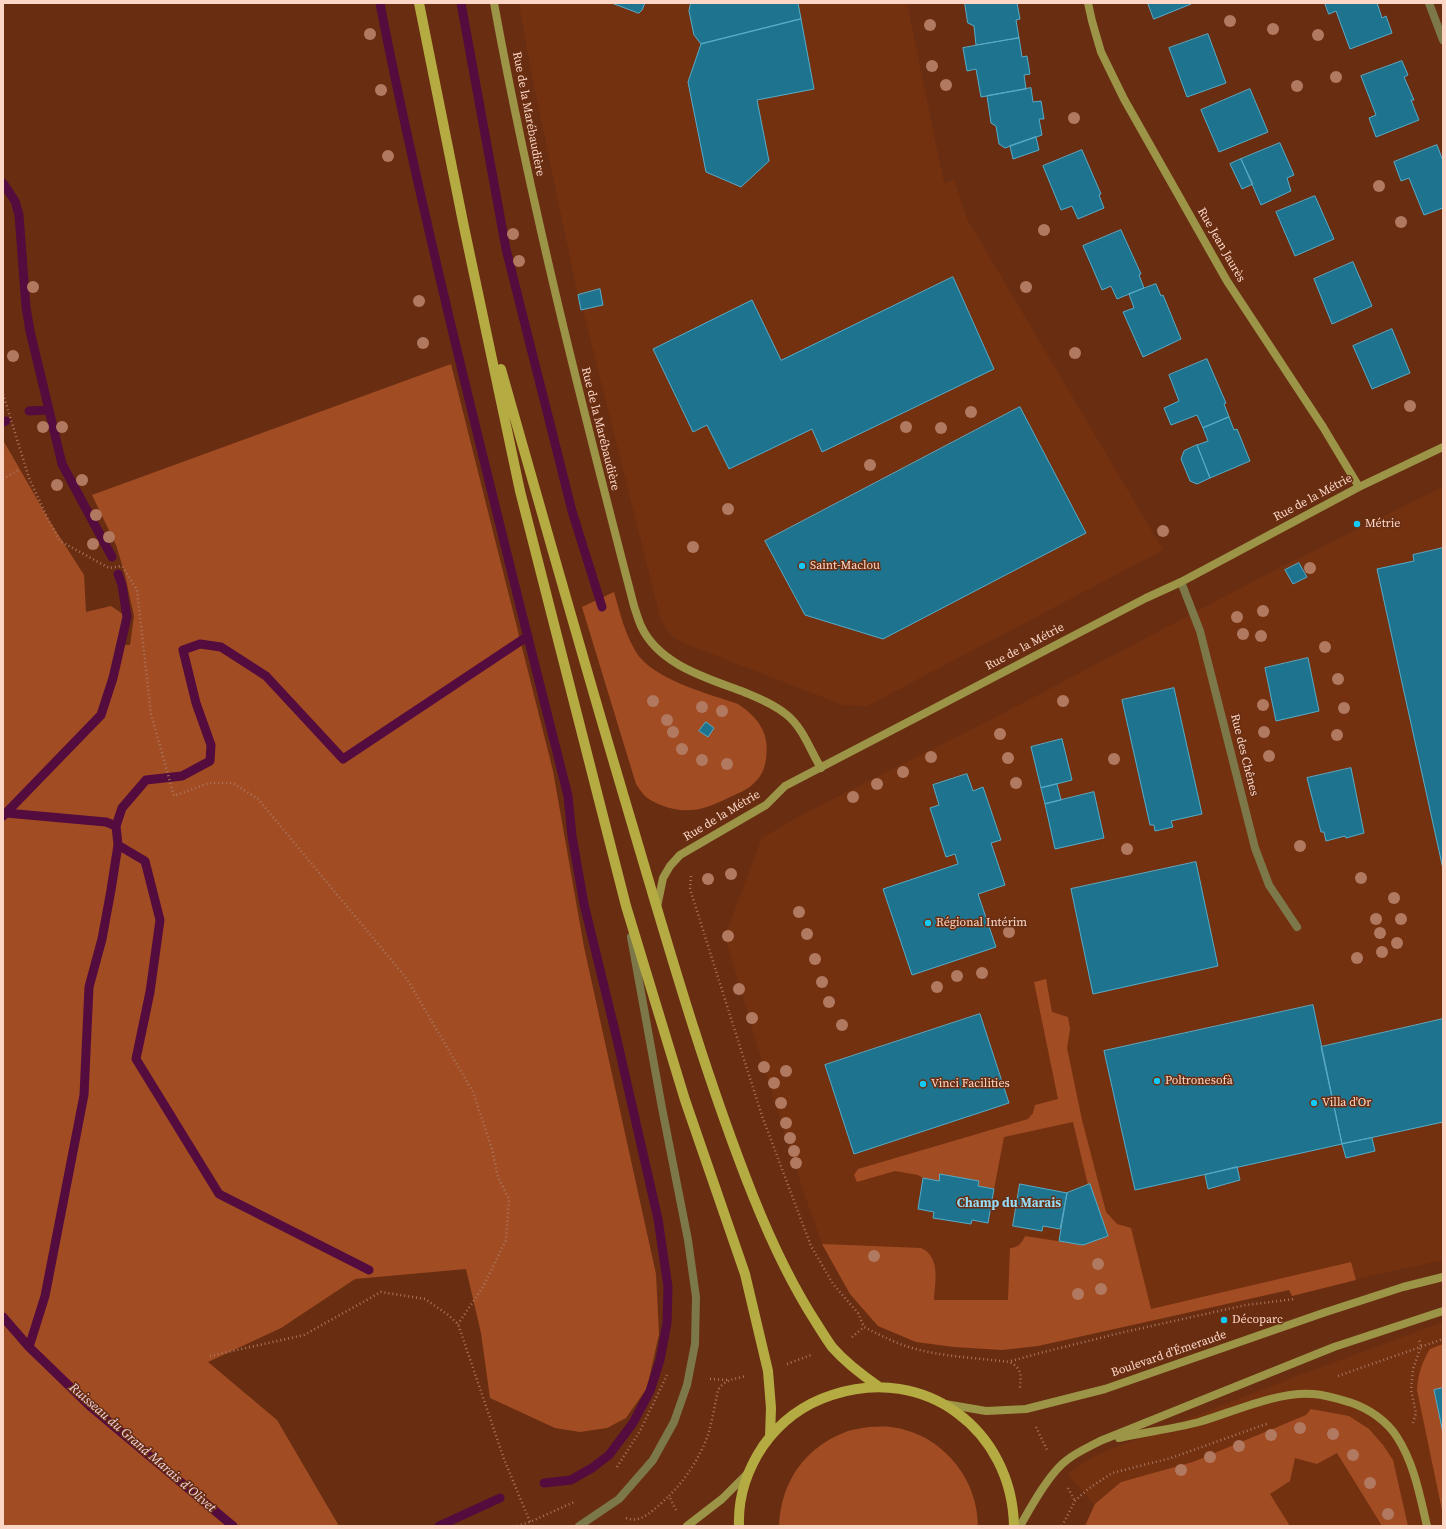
<!DOCTYPE html>
<meta charset="utf-8">
<style>
body{margin:0}
#map{position:relative;width:1446px;height:1529px;overflow:hidden;background:#692e12;font-family:"Source Serif 4",serif}
canvas{display:block}
.frame{position:absolute;inset:0;border:4px solid #fcd7c8;pointer-events:none}
</style>
<div id="map">
<canvas width="1446" height="1529"></canvas>
<div class="frame"></div>
</div>
<script>
const g = document.querySelector('canvas').getContext('2d');
g.lineJoin = 'round';
function fill(path, color) { g.fillStyle = color; g.fill(path, 'evenodd'); }
function trace(path, color, width, dash) { g.strokeStyle = color; g.lineWidth = width; g.lineCap = dash ? 'butt' : 'round'; g.setLineDash(dash || []); g.stroke(path); }
function drawText(font, color, halo, rows, align = 'center') {
  g.font = font + ' "Source Serif 4",serif'; g.lineWidth = 3; g.setLineDash([]); g.textBaseline = 'middle'; g.strokeStyle = halo; g.fillStyle = color; for (const [text, x, y, turn = 0] of rows) {
    g.save(); g.translate(x, y); g.rotate((+turn || 0) * Math.PI / 180); g.textAlign = isNaN(turn) ? turn : align; if (halo) g.strokeText(text, 0, 0); g.fillText(text, 0, 0); g.restore();
  }
}
const built = new Path2D(`
 M519,3H907L944,183L954,180L967,219L1163,550L867,706L843,705L686,644L676,639L670,634L661,620L583,310H581L534,86Z
 M1443,487V1260L1365,1277L1292,1296L1289,1290L1199,1311L1038,1346L1002,1350L954,1347L916,1342L878,1326L850,1294L822,1244L805,1196L758,1048L725,936L762,838L807,812L1000,715L1281,567Z
 M1443,1322V1526H1085L1094,1504L1068,1474L1094,1456L1287,1380Z`);
const green = new Path2D(`
 M451,364L553,771L584,947L656,1274L659,1334L647,1388L626,1418L607,1428L580,1432L555,1428L490,1398L481,1333L466,1269L355,1279L281,1328L208,1362L277,1420L339,1526H3V440L49,520L84,575L86,612L111,606L127,617L122,645H130L134,616L124,571L116,545L92,495Z
 M614,592C620,613 625,634 636,652C652,679 709,694 738,704C759,718 770,734 766,759C765,768 761,777 754,783C748,790 736,794 728,798C704,810 686,815 661,805C656,803 649,800 645,796C642,793 639,788 636,784L582,607Z
 M1046,979L1052,1012L1068,1017L1070,1029L1067,1048L1082,1120L1106,1212L1117,1224L1131,1228L1151,1309L1351,1262L1356,1280L1292,1296L1289,1290L1038,1346L1002,1350L954,1347L916,1342L878,1326L850,1294L822,1244L921,1248C941,1257 935,1282 934,1300H1008L1010,1248C1018,1248 1022,1243 1025,1236L1083,1245L1108,1236L1090,1185H1088L1073,1122L1004,1137L994,1189L978,1186L979,1181L940,1174L939,1181L923,1178L918,1175L895,1171L857,1182L854,1175L858,1169L1028,1119L1033,1113L1035,1105L1058,1099L1034,982Z
 M1443,1344V1388L1434,1390L1443,1433V1515L1417,1390C1418,1374 1422,1362 1430,1349Z
 M1311,1409L1349,1416L1369,1429L1383,1445L1393,1460L1408,1526H1382L1337,1453L1317,1464L1295,1458L1290,1481L1270,1494L1290,1526H1085L1095,1504L1121,1482L1193,1462L1306,1415Z
 M869,1427C876,1427 884,1426 891,1427C940,1433 978,1477 978,1526H779C781,1481 805,1447 848,1431C855,1429 862,1428 869,1427Z`);
const stream = new Path2D(`
 M380,3C398,98 420,193 442,287C482,457 525,626 568,796L572,836L584,904L615,1031L658,1219L668,1287L667,1323L660,1360L650,1391L633,1423L609,1455L592,1468L571,1480L544,1483
 M461,3L506,249L572,511L602,607
 M3,183L15,201L19,215L26,307L30,331L62,464L112,557
 M29,411L49,410
 M3,422L6,421
 M6,813L106,822L116,826L118,845L111,890L102,939L89,987L84,1095L45,1296L29,1347
 M3,816L101,715L113,678L127,617L122,585L118,574
 M116,826L122,808L146,780L182,776L210,761L211,745L196,703L183,650L200,644L221,647L266,676L343,759L528,636
 M118,845L145,861L160,920L150,992L136,1059L219,1194L369,1270
 M3,1317L29,1347L90,1406L233,1526
 M439,1526L500,1498`);
const building = new Path2D(`
 M612,3H645L642,10L639,13Z
 M691,3H798L801,19L701,44L694,35L689,11Z
 M965,3H1017L1020,19L1016,20L1019,38L976,45L974,26L968,23Z
 M1148,3H1190L1191,4L1154,19Z
 M1325,3H1377L1382,18L1386,16L1392,33L1350,49L1336,11L1329,14Z
 M801,19L814,89L757,100L769,161L741,187L706,172L688,82L701,44Z
 M1208,34L1226,83L1187,97L1169,48Z
 M1019,38L1022,57L1027,56L1030,74L1024,75L1026,89L981,97L976,69L967,71L963,48Z
 M1402,61L1408,75L1404,77L1414,100H1411L1419,120L1376,137L1369,118L1376,115L1361,76Z
 M1031,88L1033,102L1041,101L1044,119H1039L1042,135L1005,148L999,144L996,126L991,123L987,96Z
 M1250,89L1268,132L1219,152L1201,110Z
 M1036,137L1039,150L1013,159L1010,146Z
 M1280,143L1294,175L1287,178L1291,191L1261,205L1241,159Z
 M1437,145L1443,161V208L1424,215L1409,178L1401,181L1394,162Z
 M1082,150L1101,194L1099,195L1104,208L1078,219L1072,206L1061,210L1043,166Z
 M1241,159L1253,184L1242,189L1230,164Z
 M1315,196L1334,239L1295,256L1276,212Z
 M1121,230L1141,274L1139,275L1144,288L1117,299L1111,286L1102,290L1083,246Z
 M1353,262L1372,306L1332,324L1314,279Z
 M953,277L994,369L822,452L812,429L729,469L707,425L693,432L653,349L752,300L781,360Z
 M1156,284L1161,296L1163,295L1181,339L1143,357L1123,312L1134,308L1129,294Z
 M600,289L603,305L581,310L578,295Z
 M1392,329L1410,373L1372,389L1353,346Z
 M1207,359L1226,403L1224,404L1229,417L1203,428L1197,415L1171,425L1164,408L1179,401L1169,375Z
 M1020,407L1086,533L883,639L805,615L765,541Z
 M1229,417L1234,430L1237,429L1250,461L1210,478L1197,445L1208,441L1203,428Z
 M1197,445L1210,478L1197,484L1190,481L1181,459L1184,451Z
 M1443,548V869L1377,569L1414,561L1413,555Z
 M1299,563L1307,577L1293,584L1285,570Z
 M1308,658L1319,711L1276,721L1265,668Z
 M1174,688L1202,814L1171,821L1173,827L1155,831L1154,825H1150L1122,700Z
 M706,722L714,728L708,737L699,731Z
 M1062,739L1072,780L1041,788L1031,747Z
 M1351,768L1364,833L1346,838L1345,836L1326,841L1324,832H1321L1307,778Z
 M967,774L973,791L983,787L1001,840L991,843L1005,885L978,894L996,947L912,975L883,889L958,864L955,854L946,857L930,808L939,805L933,785Z
 M1057,784L1061,800L1045,804L1041,788Z
 M1094,792L1104,838L1055,849L1045,804Z
 M1196,862L1218,966L1093,994L1071,889Z
 M1313,1005L1342,1144L1135,1190L1104,1051Z
 M980,1014L1009,1103L854,1154L825,1065Z
 M1443,1019V1122L1342,1144L1321,1047Z
 M1372,1138L1375,1151L1346,1158L1342,1144Z
 M1237,1167L1240,1180L1208,1189L1205,1175Z
 M940,1174L979,1181L978,1186L994,1189L988,1223L972,1220L971,1224L933,1218L934,1212L918,1209L923,1178L939,1181Z
 M1020,1184L1067,1193L1060,1229L1043,1226L1042,1231L1013,1226Z
 M1090,1184L1108,1236L1083,1245L1059,1241L1067,1193Z
 M1443,1388V1433L1434,1390Z`);
const path = new Path2D(`
 M3,394L29,478L48,519L60,541L109,568L122,566L137,590L151,714L174,796L209,783H233L258,799L407,979L473,1092L492,1149L498,1177L509,1199L506,1240L483,1287L458,1324
 M3,479L20,469
 M691,876L690,889L762,1116L811,1246L833,1284L858,1313L864,1327
 M852,1337L864,1327C880,1335 895,1343 912,1348C944,1357 978,1358 1010,1362C1022,1369 1021,1375 1020,1388
 M210,1356L304,1335L381,1292L425,1299L447,1314L458,1324L504,1459L530,1522
 M1011,1361L1040,1353L1120,1333L1246,1305L1295,1299
 M787,1364L811,1355
 M1338,1376L1443,1339
 M710,1379L729,1380
 M1413,1423L1416,1413L1411,1390L1413,1369L1421,1346L1419,1339
 M1036,1427L1047,1450
 M617,1467L640,1431L667,1375
 M1068,1488L1075,1501
 M676,1510L669,1496C686,1479 700,1457 708,1435C712,1421 715,1405 718,1390C725,1379 735,1379 746,1376
 M626,1518C643,1525 658,1505 669,1496
 M517,1526L530,1522L574,1502
 M1062,1526L1075,1501L1088,1489L1112,1473L1171,1458L1269,1423`);
const street = new Path2D(`
 M1429,3L1443,40
 M1181,582L1200,631L1255,848L1269,885L1297,927
 M579,1526L619,1499L653,1460L674,1422L687,1385L695,1344L696,1297L688,1240L662,1108L631,937`);
const secondary = new Path2D(`
 M494,3C531,206 582,406 634,606C636,612 638,619 641,626C659,665 707,678 744,692C758,698 774,704 787,715C803,728 810,750 821,768
 M1088,3L1092,21L1101,52L1124,99L1227,281L1323,427L1359,487
 M657,907L663,878L670,866L680,855L766,805L785,786L1146,598L1181,582L1359,487L1443,447
 M945,1404L986,1411L1026,1409L1105,1389L1323,1313L1403,1287L1443,1277
 M1119,1438C1145,1432 1173,1429 1199,1422C1233,1412 1278,1391 1313,1394C1327,1395 1339,1399 1352,1403C1369,1409 1387,1421 1397,1437C1414,1463 1420,1496 1427,1526
 M687,1526L722,1499L748,1473
 M1020,1526C1031,1507 1050,1472 1067,1460C1077,1452 1089,1447 1100,1441L1334,1347L1443,1311`);
const primary = new Path2D(`
 M419,3L464,227L520,491L626,906L685,1100L745,1274L768,1371L771,1408L770,1437
 M501,369C544,521 587,673 632,824C669,949 705,1075 753,1196C771,1241 791,1284 817,1324C822,1332 827,1340 832,1347C846,1363 862,1375 878,1386
 M739,1526C738,1498 747,1470 763,1446C780,1422 804,1404 832,1395C925,1364 1012,1430 1014,1526`);
const trees = [
 [1230,21],
 [930,25],
 [1273,29],
 [370,34],
 [1318,35],
 [932,66],
 [1336,77],
 [946,85],
 [1297,86],
 [381,90],
 [1074,118],
 [388,156],
 [1379,186],
 [1401,222],
 [1044,230],
 [513,234],
 [519,261],
 [33,287],
 [1026,287],
 [419,301],
 [423,343],
 [1075,353],
 [13,356],
 [1410,406],
 [971,412],
 [43,427],
 [62,427],
 [906,427],
 [941,428],
 [870,465],
 [82,480],
 [57,485],
 [728,509],
 [96,515],
 [1163,531],
 [109,537],
 [93,544],
 [693,547],
 [1310,568],
 [1263,611],
 [1237,617],
 [1243,634],
 [1261,636],
 [1325,647],
 [1338,679],
 [653,701],
 [1063,701],
 [1263,705],
 [702,707],
 [1344,708],
 [722,711],
 [667,720],
 [673,732],
 [1264,732],
 [1000,734],
 [1337,735],
 [682,749],
 [1269,756],
 [931,757],
 [1008,758],
 [1114,759],
 [702,760],
 [727,764],
 [903,772],
 [1016,783],
 [877,784],
 [853,797],
 [1300,846],
 [1127,849],
 [731,874],
 [1361,878],
 [708,879],
 [1394,898],
 [799,912],
 [1376,919],
 [1401,919],
 [1009,932],
 [1380,933],
 [807,934],
 [728,936],
 [1397,943],
 [1382,952],
 [1357,958],
 [815,959],
 [982,973],
 [957,976],
 [822,982],
 [937,987],
 [739,989],
 [829,1002],
 [752,1018],
 [842,1025],
 [764,1067],
 [786,1071],
 [774,1083],
 [781,1103],
 [786,1123],
 [790,1138],
 [794,1151],
 [796,1163],
 [874,1256],
 [1098,1264],
 [1101,1289],
 [1078,1294],
 [1300,1428],
 [1333,1434],
 [1271,1435],
 [1239,1446],
 [1353,1455],
 [1210,1457],
 [1181,1470],
 [1370,1483],
 [1388,1514]
];
const markers = [
 [1357,524,4,"#13cafb"],
 [802,566,4,"#13cafb"],
 [928,923,4,"#13cafb"],
 [1157,1081,4,"#13cafb"],
 [923,1084,4,"#13cafb"],
 [1314,1103,4,"#13cafb"],
 [1224,1320,4,"#13cafb"]
];
const streetNames = [
 ["Rue de la Marébaudière",528,114,79],
 ["Rue Jean Jaurès",1221,245,60],
 ["Rue de la Marébaudière",600,429,76],
 ["Rue de la Métrie",1313,498,-28],
 ["Rue de la Métrie",1025,647,-28],
 ["Rue des Chênes",1244,755,76],
 ["Rue de la Métrie",722,816,-31],
 ["Boulevard d'Émeraude",1169,1354,-19]
];
const poiNames = [
 ["Métrie",1365,524],
 ["Saint-Maclou",810,566],
 ["Régional Intérim",936,923],
 ["Poltronesofà",1165,1081],
 ["Vinci Facilities",931,1084],
 ["Villa d'Or",1322,1103],
 ["Décoparc",1232,1320]
];
const neighbourhoodNames = [
 ["Champ du Marais",1009,1204]
];
const waterNames = [
 ["Ruisseau du Grand Marais d'Olivet",142,1448,41]
];
fill(built, '#733110');
fill(green, '#a24c23');
trace(stream, '#540b3e', 9);
fill(building, '#1e748e');
trace(building, '#56acca', 1);
trace(path, '#a97761', 2.5, [1, 3]);
trace(street, '#7c7849', 8);
trace(secondary, '#9c9547', 8);
trace(primary, '#b5ab43', 10);
g.fillStyle = '#b27961';
for (const [x, y] of trees) { g.beginPath(); g.arc(x, y, 6, 0, 2 * Math.PI); g.fill(); }
for (const [x, y, r, color] of markers) { const dot = new Path2D(); dot.arc(x, y, r, 0, 2 * Math.PI); g.fillStyle = color; g.fill(dot); trace(dot, '#692e12', 1.5); }
drawText('12px', '#fcd7c8', '#692e12', streetNames);
drawText('12px', '#fcd7c8', '#692e12', poiNames, 'left');
drawText('bold 13px', '#95dcf7', '#692e12', neighbourhoodNames);
drawText('italic 13px', '#f1d6e4', '#692e12', waterNames);
</script>
